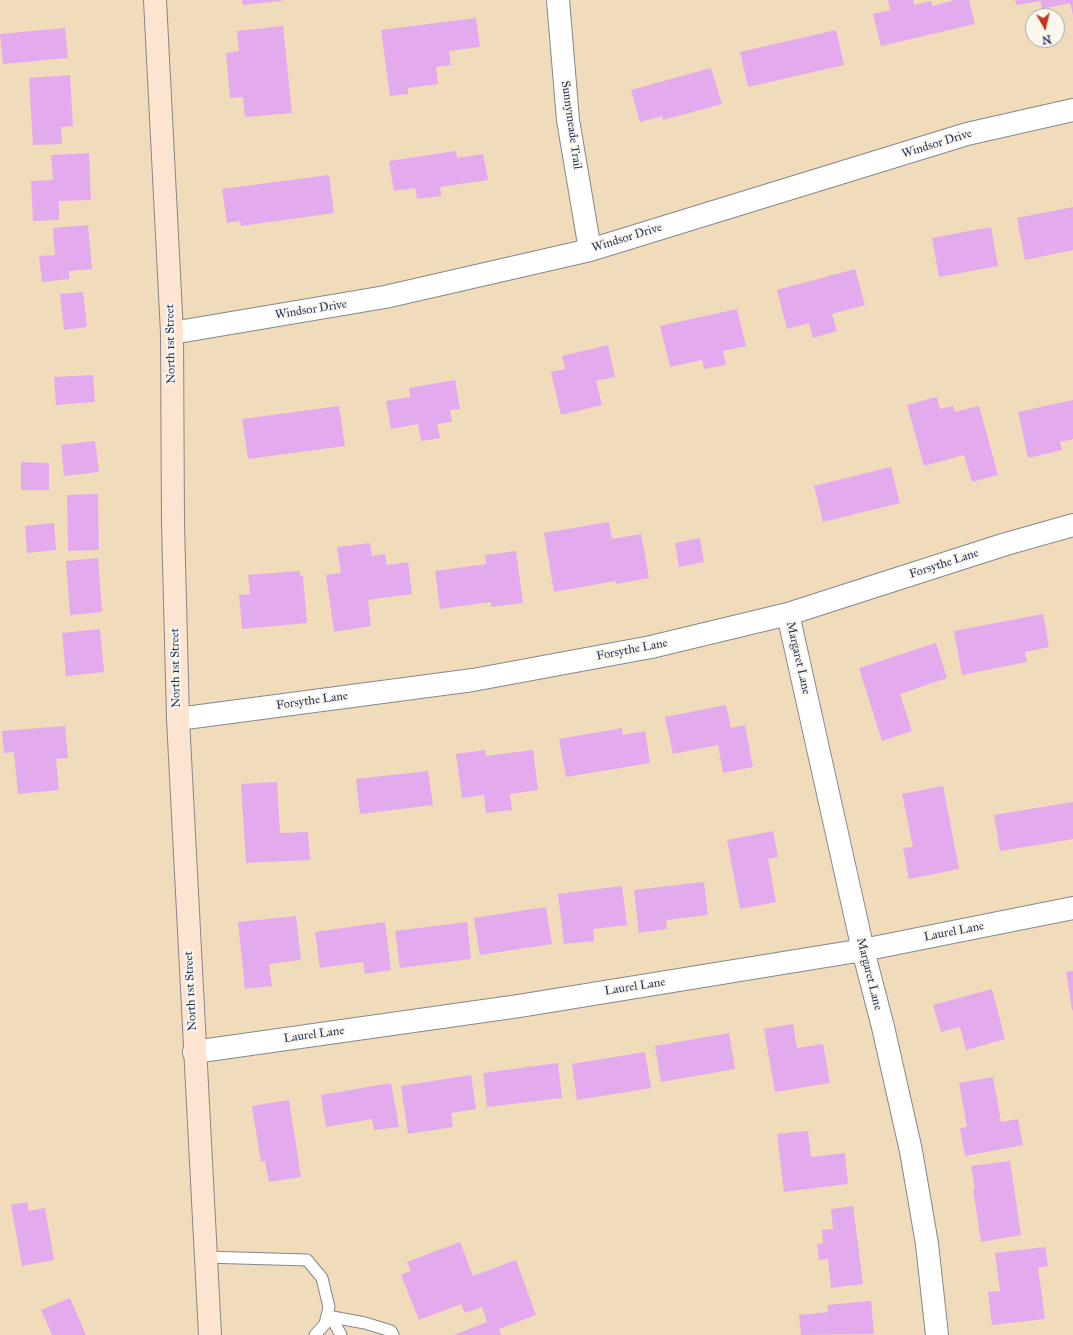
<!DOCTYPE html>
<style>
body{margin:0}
#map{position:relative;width:1073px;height:1335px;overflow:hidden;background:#f0dcba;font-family:"IM FELL Great Primer",serif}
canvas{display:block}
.north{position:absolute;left:1025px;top:8px;width:40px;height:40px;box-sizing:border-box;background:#fbf7ec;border:1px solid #a1a7b3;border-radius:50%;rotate:172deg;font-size:11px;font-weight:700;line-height:16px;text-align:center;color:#1b2f5e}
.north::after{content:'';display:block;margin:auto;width:14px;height:18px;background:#c8321e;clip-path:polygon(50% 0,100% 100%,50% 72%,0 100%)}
</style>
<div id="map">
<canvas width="1073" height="1335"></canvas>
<div class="north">N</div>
</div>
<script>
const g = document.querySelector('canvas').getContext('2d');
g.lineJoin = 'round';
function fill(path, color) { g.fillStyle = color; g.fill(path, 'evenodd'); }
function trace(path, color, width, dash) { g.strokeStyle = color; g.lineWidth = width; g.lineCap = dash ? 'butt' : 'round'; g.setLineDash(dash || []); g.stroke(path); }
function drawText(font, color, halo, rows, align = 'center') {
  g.font = font + ' "IM FELL Great Primer",serif'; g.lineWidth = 4; g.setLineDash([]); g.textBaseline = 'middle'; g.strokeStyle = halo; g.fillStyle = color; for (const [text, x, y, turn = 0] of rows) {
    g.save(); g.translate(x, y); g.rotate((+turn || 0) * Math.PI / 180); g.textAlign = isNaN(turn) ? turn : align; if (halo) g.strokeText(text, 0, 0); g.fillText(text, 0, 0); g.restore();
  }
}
const building = new Path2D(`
 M242,0H282V1L243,5Z
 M888,0H913L914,5L931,1L932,6L955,0H969L975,24L881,46L873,14L890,10Z
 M1015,0H1040V1L1017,5Z
 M1040,0H1073V15L1070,3L1042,9Z
 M476,18L480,47L449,51L451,65L436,67L438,84L408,88V94L390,96L381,30Z
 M283,26L292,113L245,117L243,97L230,98L226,53L239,51L237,31Z
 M65,28L68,58L3,64L0,34Z
 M836,30L844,65L748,87L740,52Z
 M711,68L722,104L663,120L662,116L640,122L631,90Z
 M70,75L73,126L61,127L62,144L33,145L29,78Z
 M456,151L457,158L483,154L488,180L440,187L441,196L417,199L415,188L394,191L389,161Z
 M89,153L91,200L59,201V220L33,221L31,181L53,180L51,155Z
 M329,175L334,213L241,226L240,221L227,223L222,189Z
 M1073,207V250L1025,260L1017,218Z
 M88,225L92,269L69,271V279L42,282L39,256L55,255L53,228Z
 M991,227L998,266L939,277L932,238Z
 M855,269L865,305L832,314L837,331L813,338L809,323L787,329L777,290Z
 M83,292L87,327L64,330L60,294Z
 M737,309L746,346L723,351L726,365L704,369L702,360L670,367L660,326Z
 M608,345L615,377L596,381L602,405L561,415L551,372L565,369L562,356Z
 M93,375L95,402L56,405L54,377Z
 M455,380L460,409L450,410L452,422L437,424L440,438L421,441L418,424L391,429L386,401L410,397L409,388Z
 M937,397L940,409L953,406L955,412L979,406L998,475L972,482L964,455L924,466L907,405Z
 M1073,400V439L1060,442L1062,450L1028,458L1018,412Z
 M339,406L345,446L248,459L242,419Z
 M95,441L99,472L64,476L61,445Z
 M21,462L49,463V490H21Z
 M891,467L900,503L823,522L814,486Z
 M98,494L99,550L68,551L67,495Z
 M609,522L612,539L641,534L649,578L616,584L615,581L554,592L544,533Z
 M54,523L56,550L27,553L25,526Z
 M700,538L704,562L679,567L675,543Z
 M370,543L372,556L385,554L387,565L408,562L412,594L368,600L371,626L334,632L326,575L341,573L337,547Z
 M516,551L523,603L491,607V602L440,609L435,571L486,564L485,555Z
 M98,558L102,612L70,615L66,561Z
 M300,571V576H303L307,623L242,629L239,595L250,594L248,575Z
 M1043,614L1049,647L1025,652L1027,662L962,675L954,631Z
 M100,629L104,672L66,676L62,633Z
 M936,643L947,678L900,694L912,731L882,741L859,668Z
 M726,705L731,728L745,725L753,767L723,773L718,745L673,754L665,717Z
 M65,726L68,758L56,759L59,790L18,794L14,752L4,753L2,731Z
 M622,728L623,735L645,731L650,763L566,777L559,739Z
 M485,750L486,756L533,750L538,790L510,794L512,810L486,813L484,795L462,798L456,754Z
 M428,771L433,805L360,814L356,779Z
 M277,782L280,833L308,832L310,860L246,863L241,784Z
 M943,786L959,869L909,879L903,848L913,847L902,794Z
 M1073,802V839L1000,851L994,815Z
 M773,831L778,857L768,859L776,902L740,909L727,840Z
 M704,882L708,915L666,920L667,929L639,933L634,890Z
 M622,886L627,925L593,929L594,941L564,944L558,894Z
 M546,907L552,944L480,955L474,918Z
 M296,916L301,960L269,964L272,986L245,989L238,922Z
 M385,922L391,970L365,974L363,962L320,968L315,932Z
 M467,922L471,959L400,968L395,931Z
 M1073,971V1010H1072L1066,972Z
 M992,989L1005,1039L966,1050L960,1027L941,1032L933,1005Z
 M793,1024L797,1048L823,1044L830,1083L775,1092L764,1029Z
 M729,1033L735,1069L661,1082L655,1046Z
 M645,1052L651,1088L577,1100L572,1064Z
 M558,1063L562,1098L487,1107L483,1073Z
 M471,1075L476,1109L451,1113L453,1127L408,1134L401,1086Z
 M993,1077L1001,1122L1018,1119L1023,1145L965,1156L960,1128L967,1127L959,1083Z
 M391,1083L399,1127L374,1130L372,1119L326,1127L321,1095Z
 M289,1100L301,1177L269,1182L265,1161L261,1162L252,1106Z
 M808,1131L811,1157L845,1153L848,1184L784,1192L777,1134Z
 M1010,1161L1021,1235L981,1242L973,1189H975L971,1166Z
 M27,1202L29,1211L45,1208L54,1260L22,1266L11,1205Z
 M853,1206L863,1284L831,1288L828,1259L819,1260L817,1244L823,1243L822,1230L833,1229L831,1209Z
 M460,1242L473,1276L516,1260L536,1315L499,1329L501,1335H454L487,1322L482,1307L465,1313L461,1304L419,1320L401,1275L411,1271L407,1262Z
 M1045,1247L1048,1266L1038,1268L1045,1319L992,1325L988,1292L1000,1291L995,1253Z
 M70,1298L86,1335H52L41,1310Z
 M871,1301L874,1334L801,1335L799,1315L828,1312L827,1305Z`);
const lane = new Path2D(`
 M205,1257L307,1260L322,1278L329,1307L325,1324L315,1335
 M327,1316L365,1323L391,1331L393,1335
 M331,1317L341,1335`);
const street = new Path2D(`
 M558,0L568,120L590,250
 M172,333L385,297L590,250L967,134L1073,110
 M788,614L863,950L883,1027L911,1151L927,1244L937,1335
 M178,719L473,680L651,647L788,614L1006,544L1073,525
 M194,1052L519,1006L863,950L1073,908`);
const secondary = new Path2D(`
 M155,0L172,333L173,523L178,719L210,1335`);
const streetNames = [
 ["Sunnymeade Trail",571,125,82],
 ["Windsor Drive",937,144,-17],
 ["Windsor Drive",627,238,-17],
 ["Windsor Drive",311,310,-9],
 ["North 1st Street",171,344,-91],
 ["Forsythe Lane",944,564,-18],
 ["Forsythe Lane",632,650,-11],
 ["Margaret Lane",798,658,77],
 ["North 1st Street",176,668,-91],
 ["Forsythe Lane",312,701,-8],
 ["Laurel Lane",954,932,-11],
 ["Margaret Lane",869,974,76],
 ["Laurel Lane",635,987,-9],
 ["North 1st Street",191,991,-93],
 ["Laurel Lane",314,1035,-8]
];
fill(building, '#e3abee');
trace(lane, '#86868c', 13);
trace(street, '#86868c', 24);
trace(secondary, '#86868c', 24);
trace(lane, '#fff', 11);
trace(street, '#fff', 22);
trace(secondary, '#fde4d1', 22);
drawText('12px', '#1b2f5e', '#fbf7ec', streetNames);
</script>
